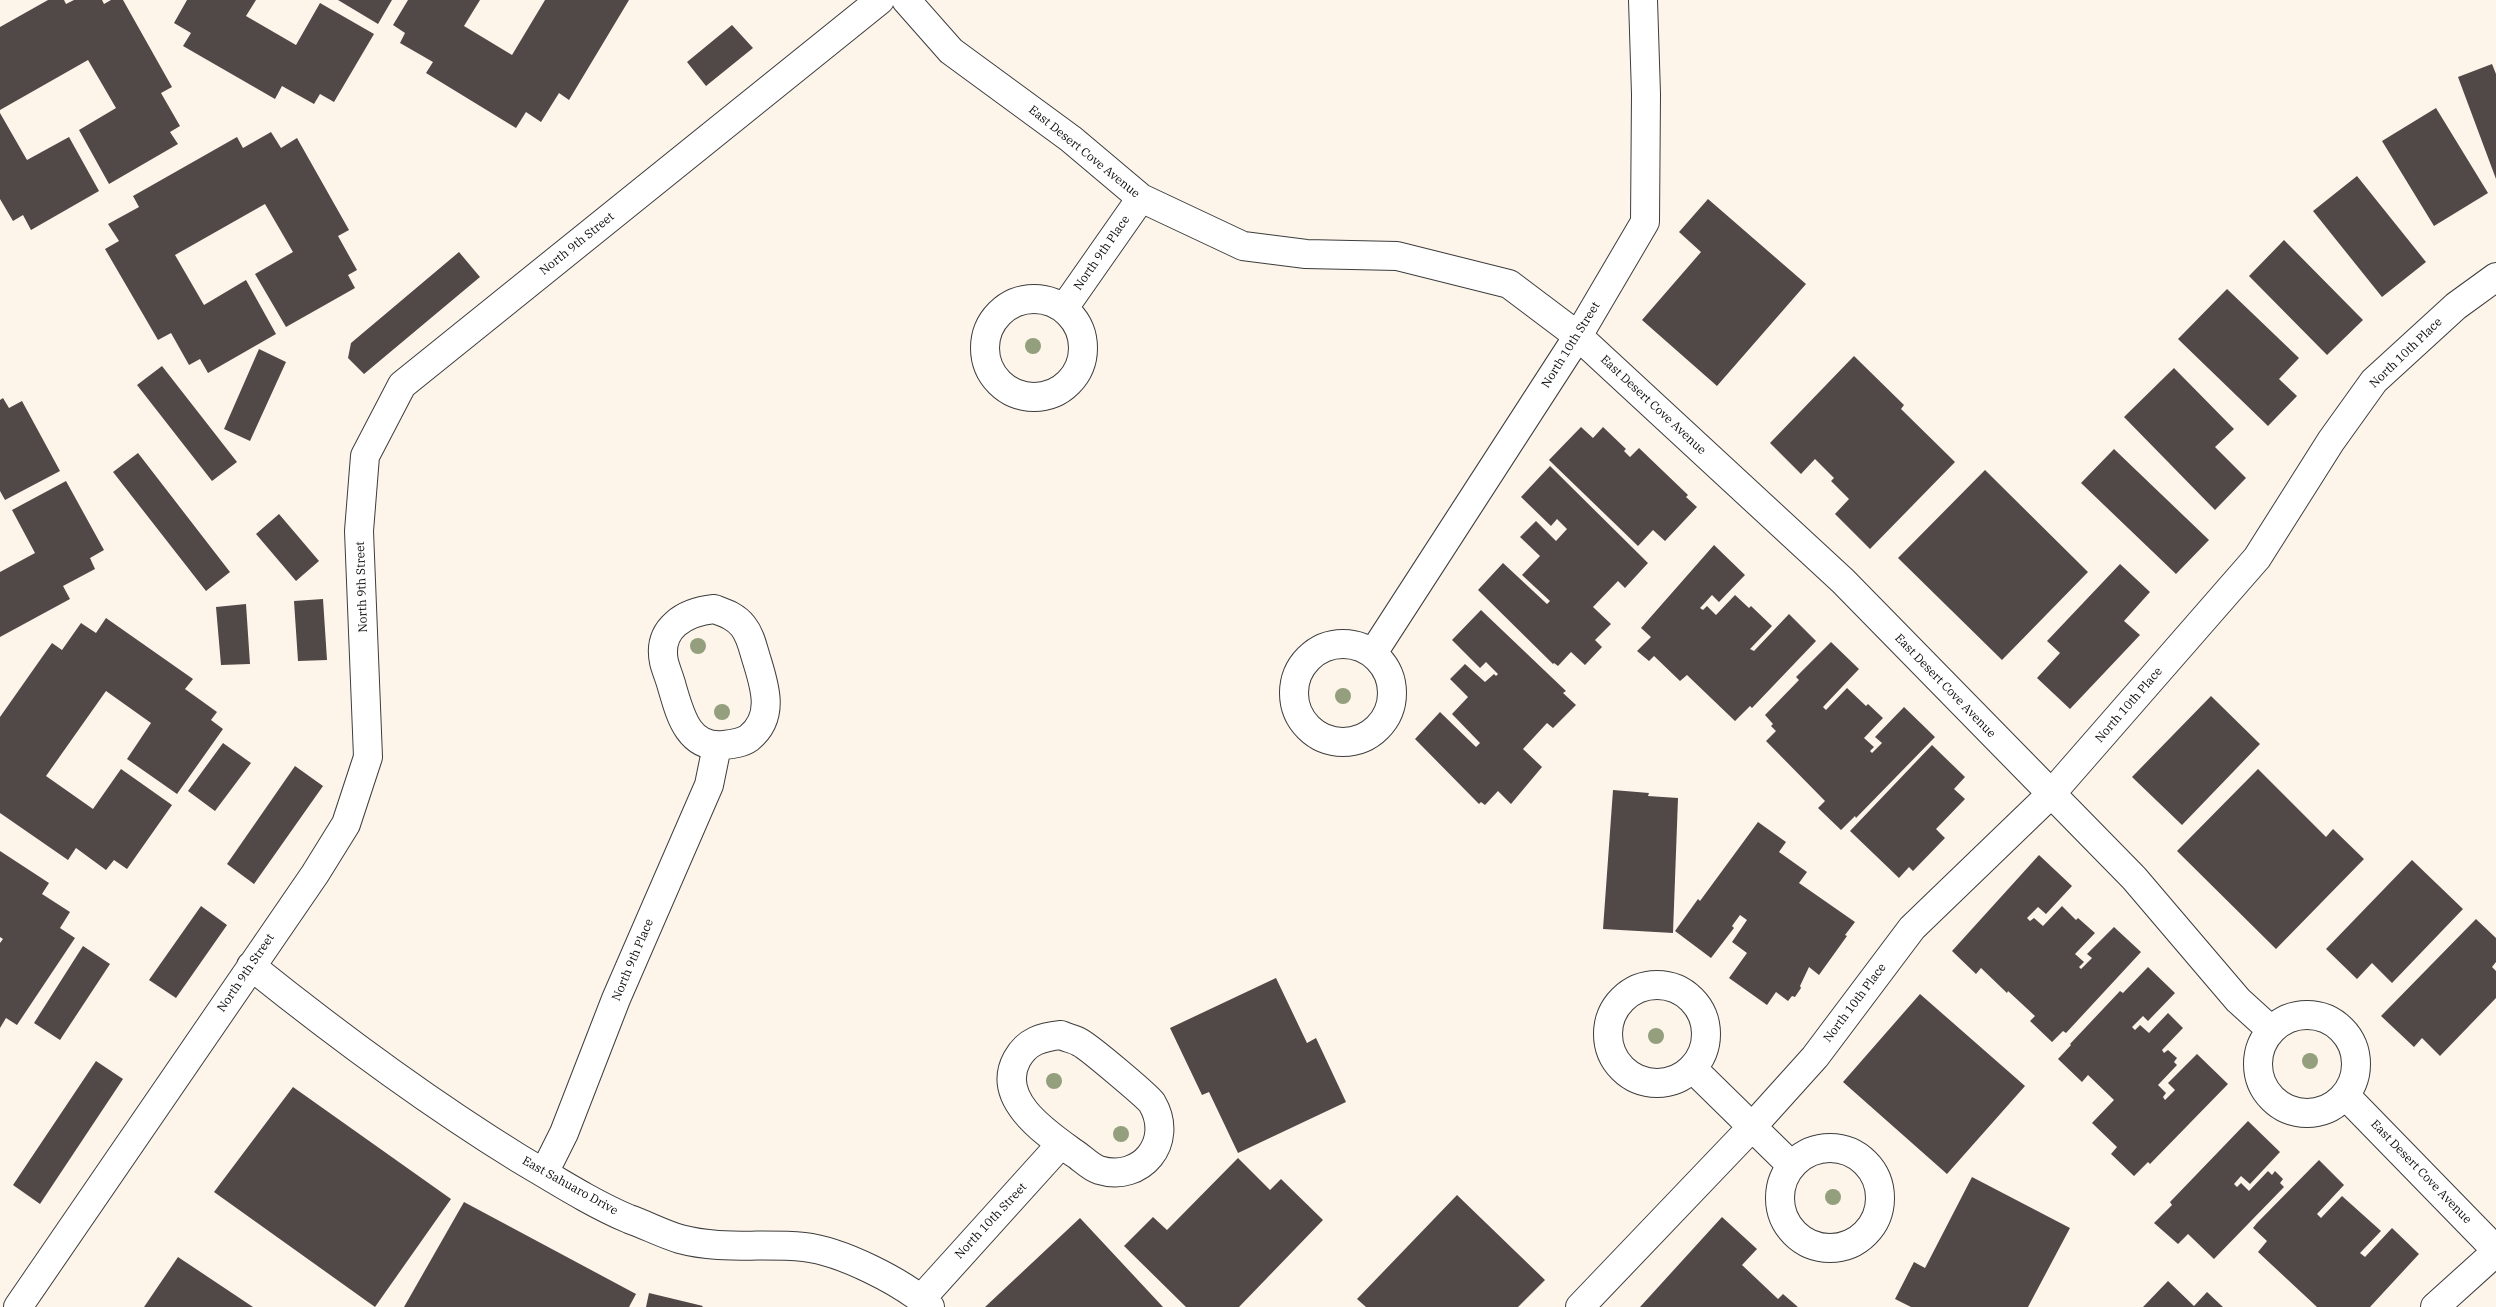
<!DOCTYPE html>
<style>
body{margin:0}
canvas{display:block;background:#fdf4ea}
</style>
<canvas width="2496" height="1307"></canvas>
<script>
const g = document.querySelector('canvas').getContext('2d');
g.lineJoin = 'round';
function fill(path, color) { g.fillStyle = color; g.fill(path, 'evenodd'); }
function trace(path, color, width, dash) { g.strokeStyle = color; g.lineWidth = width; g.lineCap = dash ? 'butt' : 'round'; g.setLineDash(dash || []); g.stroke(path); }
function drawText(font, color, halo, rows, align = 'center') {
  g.font = font + ' "IBM Plex Serif",serif'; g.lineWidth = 5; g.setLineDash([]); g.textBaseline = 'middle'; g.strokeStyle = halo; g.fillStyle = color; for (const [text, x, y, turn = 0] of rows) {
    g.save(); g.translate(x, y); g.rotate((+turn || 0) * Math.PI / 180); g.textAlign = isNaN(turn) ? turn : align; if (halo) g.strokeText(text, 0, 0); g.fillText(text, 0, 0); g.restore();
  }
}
const building = new Path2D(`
 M48,0H64L66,4L74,0H102L104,4L111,0H123L172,87L161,93L180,126L170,132L178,144L109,184L79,130L116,108L88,60L0,110V27Z
 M187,0H256L246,16L296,45L320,3L374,34L334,102L320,94L314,104L282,86L275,99L183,46L191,33L174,23Z
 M338,0H392L378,24Z
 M408,0H480L464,26L512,55L545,0H629L569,100L559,93L541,122L526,112L516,128L426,73L433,62L400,43L405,33L393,25Z
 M732,25L753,48L706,86L687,62Z
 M2492,64L2496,74V179L2458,77Z
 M2436,108L2488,193L2434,226L2382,141Z
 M0,113L27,160L69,137L99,191L31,230L23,215L13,221L0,199Z
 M271,132L281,148L297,138L349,230L338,236L357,270L348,275L355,288L286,327L255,274L293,252L265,204L175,255L204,305L246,280L276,334L208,373L200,359L189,365L171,333L158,340L105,249L119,241L108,224L139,207L133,196L237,137L243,148Z
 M2357,176L2426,262L2382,297L2313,211Z
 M1708,199L1806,284L1717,386L1642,320L1701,252L1679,232Z
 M2284,240L2363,320L2327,355L2249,276Z
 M459,252L480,277L364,374L348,358L351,343Z
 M2227,289L2299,358L2279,379L2297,396L2268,426L2178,339Z
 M259,349L286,362L250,441L224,429Z
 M1854,356L1904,405L1901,409L1955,462L1870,549L1835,514L1849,499L1831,481L1834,478L1815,459L1801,474L1770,443Z
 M162,366L237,462L212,481L137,385Z
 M2174,368L2234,429L2215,447L2246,478L2215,510L2124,417Z
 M3,398L9,408L22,401L60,471L5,500L0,491V400Z
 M1581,427L1593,438L1603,427L1626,449L1624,451L1630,457L1639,448L1688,495L1686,497L1697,507L1665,541L1653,530L1638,546L1549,460Z
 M2114,449L2209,540L2176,574L2081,483Z
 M138,453L230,572L206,591L113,472Z
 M1550,466L1648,563L1625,588L1618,581L1593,607L1611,624L1595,640L1602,647L1585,665L1571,652L1558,666L1554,663L1553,664L1478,590L1503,563L1547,604L1550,601L1522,575L1540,556L1520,537L1536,521L1556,541L1567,529L1557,519L1551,526L1521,497Z
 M1985,470L2088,572L2002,660L1898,558Z
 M66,481L104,550L90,558L95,569L63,586L70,599L0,637V572L35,553L12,510Z
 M279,514L319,561L296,581L256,534Z
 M1714,545L1745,575L1719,602L1712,595L1700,608L1703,610L1707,606L1716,615L1735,595L1749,608L1751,606L1772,626L1750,649L1754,651L1789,614L1816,641L1752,708L1750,706L1735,721L1687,675L1680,681L1654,656L1649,661L1637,651L1651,637L1641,628Z
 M2120,564L2150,592L2124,621L2140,635L2070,709L2037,678L2060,653L2047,641Z
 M323,599L327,660L298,661L294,601Z
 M246,604L250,664L221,665L216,607Z
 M1481,610L1566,691L1563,693L1576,705L1553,728L1547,723L1523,749L1542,767L1511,804L1498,791L1485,805L1481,802L1479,804L1415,739L1440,712L1476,747L1480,743L1452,714L1468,697L1450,679L1465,664L1485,682L1494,674L1496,676L1498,674L1486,662L1480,668L1452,640Z
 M106,618L193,679L185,689L217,712L211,720L223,729L177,794L127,759L151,723L106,691L46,776L93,809L121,769L172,805L127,869L114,860L106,870L76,848L68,860L0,813V717L52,643L62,650L81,623L96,633Z
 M1831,642L1859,669L1823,707L1826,710L1847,688L1866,706L1868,704L1883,718L1864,738L1874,747L1870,751L1872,753L1882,743L1875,737L1904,707L1935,737L1856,818L1855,816L1841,830L1818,808L1825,801L1766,741L1776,731L1771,726L1773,724L1765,715L1799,680L1796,677Z
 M2211,696L2260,744L2182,825L2132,777Z
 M223,743L251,763L215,811L188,791Z
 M1932,745L1965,777L1954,789L1965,799L1936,829L1945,838L1913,871L1909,867L1899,878L1850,831Z
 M295,766L323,786L254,884L227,864Z
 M2258,769L2326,837L2333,829L2364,859L2276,949L2177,851Z
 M1613,790L1649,793L1648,796L1678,798L1673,933L1603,929Z
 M1758,822L1786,842L1779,852L1807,872L1799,883L1855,922L1845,935L1847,936L1819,975L1809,967L1800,986L1801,988L1795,997L1792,996L1788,1001L1776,992L1767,1005L1729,978L1747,953L1732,942L1747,920L1740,915L1732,926L1734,928L1711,958L1675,931L1698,899L1700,901Z
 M0,851L49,883L42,894L70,912L60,928L75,938L17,1025L6,1018L0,1028V943L3,939L0,937Z
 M2039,855L2072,886L2046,914L2038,907L2027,918L2030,921L2034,918L2043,926L2062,906L2076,920L2078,918L2095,933L2075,954L2084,962L2079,967L2081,969L2092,958L2087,954L2114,927L2141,952L2066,1033L2063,1031L2052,1042L2030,1021L2035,1016L2008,991L2007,993L1981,968L1976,974L1952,951Z
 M2412,860L2463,909L2392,983L2372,963L2357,979L2326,949Z
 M201,906L227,925L176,998L149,980Z
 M2476,919L2496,938V962L2492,967L2496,971V998L2440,1056L2422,1038L2414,1047L2381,1016Z
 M83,946L110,964L60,1040L34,1023Z
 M2148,967L2175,993L2148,1021L2143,1016L2132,1027L2135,1030L2140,1025L2149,1033L2168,1013L2183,1028L2162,1050L2164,1053L2168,1050L2177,1058L2174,1062L2177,1065L2158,1085L2166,1093L2163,1097L2165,1100L2175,1090L2168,1083L2197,1054L2228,1084L2150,1164L2148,1162L2134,1176L2111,1154L2117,1147L2092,1123L2114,1100L2088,1075L2082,1082L2058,1059L2071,1045L2070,1044L2120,991L2123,993Z
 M1276,978L1307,1043L1316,1038L1346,1102L1238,1153L1209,1092L1202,1095L1170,1028Z
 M1920,994L2025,1086L1947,1174L1843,1082Z
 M96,1061L123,1079L40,1204L13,1185Z
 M293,1087L451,1199L375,1307L214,1192Z
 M2248,1121L2280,1152L2250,1184L2241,1176L2234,1184L2237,1187L2241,1183L2249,1191L2268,1171L2272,1175L2275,1171L2283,1179L2280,1183L2284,1187L2214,1259L2188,1234L2178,1244L2154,1223L2172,1205L2170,1202Z
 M1238,1158L1270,1190L1281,1179L1323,1220L1239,1307H1186L1124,1246L1153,1217L1167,1230Z
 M2319,1160L2344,1185L2317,1214L2321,1218L2342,1196L2381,1231L2360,1253L2365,1257L2392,1228L2419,1254L2370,1307H2317L2258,1252L2267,1241L2253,1228L2257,1223Z
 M1972,1177L2070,1228L2028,1307H1911L1895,1299L1914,1262L1925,1268Z
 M1457,1195L1545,1280L1518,1307H1366L1357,1299Z
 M464,1202L636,1294L629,1307H404Z
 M1722,1217L1757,1249L1742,1265L1778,1299L1783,1294L1798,1307H1640Z
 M1080,1218L1163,1307H985Z
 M178,1257L253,1307H144Z
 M2168,1281L2194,1306L2207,1292L2223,1307H2143Z
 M649,1293L703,1306L702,1307H646Z`);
const minor = new Path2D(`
 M906,0L951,51L1071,139L1141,198L1243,246L1306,254L1397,256L1509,284L1578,336L1843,581L2134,878L2238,1000L2271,1030
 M985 348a49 49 0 1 1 98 0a49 49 0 1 1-98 0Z
 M1064,308L1141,198
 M714,609C725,613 735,616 743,626C751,636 753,649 757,661C765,687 775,717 749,738C742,743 733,744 724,745C688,749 680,714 672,687C670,679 666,670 664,662C657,628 685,612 714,609Z
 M1294 693a49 49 0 1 1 98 0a49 49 0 1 1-98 0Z
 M1373,653L1578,336L1645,222L1646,94L1643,0
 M251,966C337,1035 426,1101 520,1159C554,1179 593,1204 629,1219C646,1225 663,1234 680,1239C720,1250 764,1243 804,1247C841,1251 903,1282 930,1307
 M1608 1034a49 49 0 1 1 98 0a49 49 0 1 1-98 0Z
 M2258 1064a49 49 0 1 1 98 0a49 49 0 1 1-98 0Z
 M1061,1035C1067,1038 1074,1039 1079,1042C1088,1046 1148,1097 1152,1103C1175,1142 1141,1183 1099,1170C1090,1167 1082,1158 1074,1153C1046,1133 995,1099 1017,1059C1027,1041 1042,1037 1061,1035Z
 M1692,1068L1791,1165
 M2345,1095L2496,1250
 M1780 1198a50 50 0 1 1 100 0a50 50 0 1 1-100 0Z
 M544,1173L564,1133L616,999L709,785L717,746
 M921,1299L1061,1144
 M18,1307L315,874L346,824L368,757L359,531L365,456L402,385L880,0
 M1580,1307L1751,1128L1815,1057L1912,928L2051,794L2257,558L2331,441L2374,381L2456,306L2496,277
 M2435,1307L2496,1252`);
const trees = [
 [1033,346],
 [698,646],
 [1343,696],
 [722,712],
 [1656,1036],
 [2310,1061],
 [1054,1081],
 [1121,1134],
 [1833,1197]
];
const streetNames = [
 ["East Desert Cove Avenue",1084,152,39],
 ["North 9th Street",577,244,-39],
 ["North 9th Place",1102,253,-55],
 ["North 10th Street",1571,345,-58],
 ["North 10th Place",2406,353,-44],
 ["East Desert Cove Avenue",1653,405,43],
 ["North 9th Street",362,587,-92],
 ["East Desert Cove Avenue",1945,686,46],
 ["North 10th Place",2129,705,-49],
 ["North 9th Place",633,960,-67],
 ["North 9th Street",246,973,-56],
 ["North 10th Place",1855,1003,-53],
 ["East Desert Cove Avenue",2421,1172,46],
 ["East Sahuaro Drive",570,1186,29],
 ["North 10th Street",991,1221,-47]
];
fill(building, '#514948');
trace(minor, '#3d3d3d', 30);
trace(minor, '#fff', 28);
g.fillStyle = '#939f7d';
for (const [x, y] of trees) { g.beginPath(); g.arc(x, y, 8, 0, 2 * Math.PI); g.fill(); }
drawText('12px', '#0a0a0a', '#fff', streetNames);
</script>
